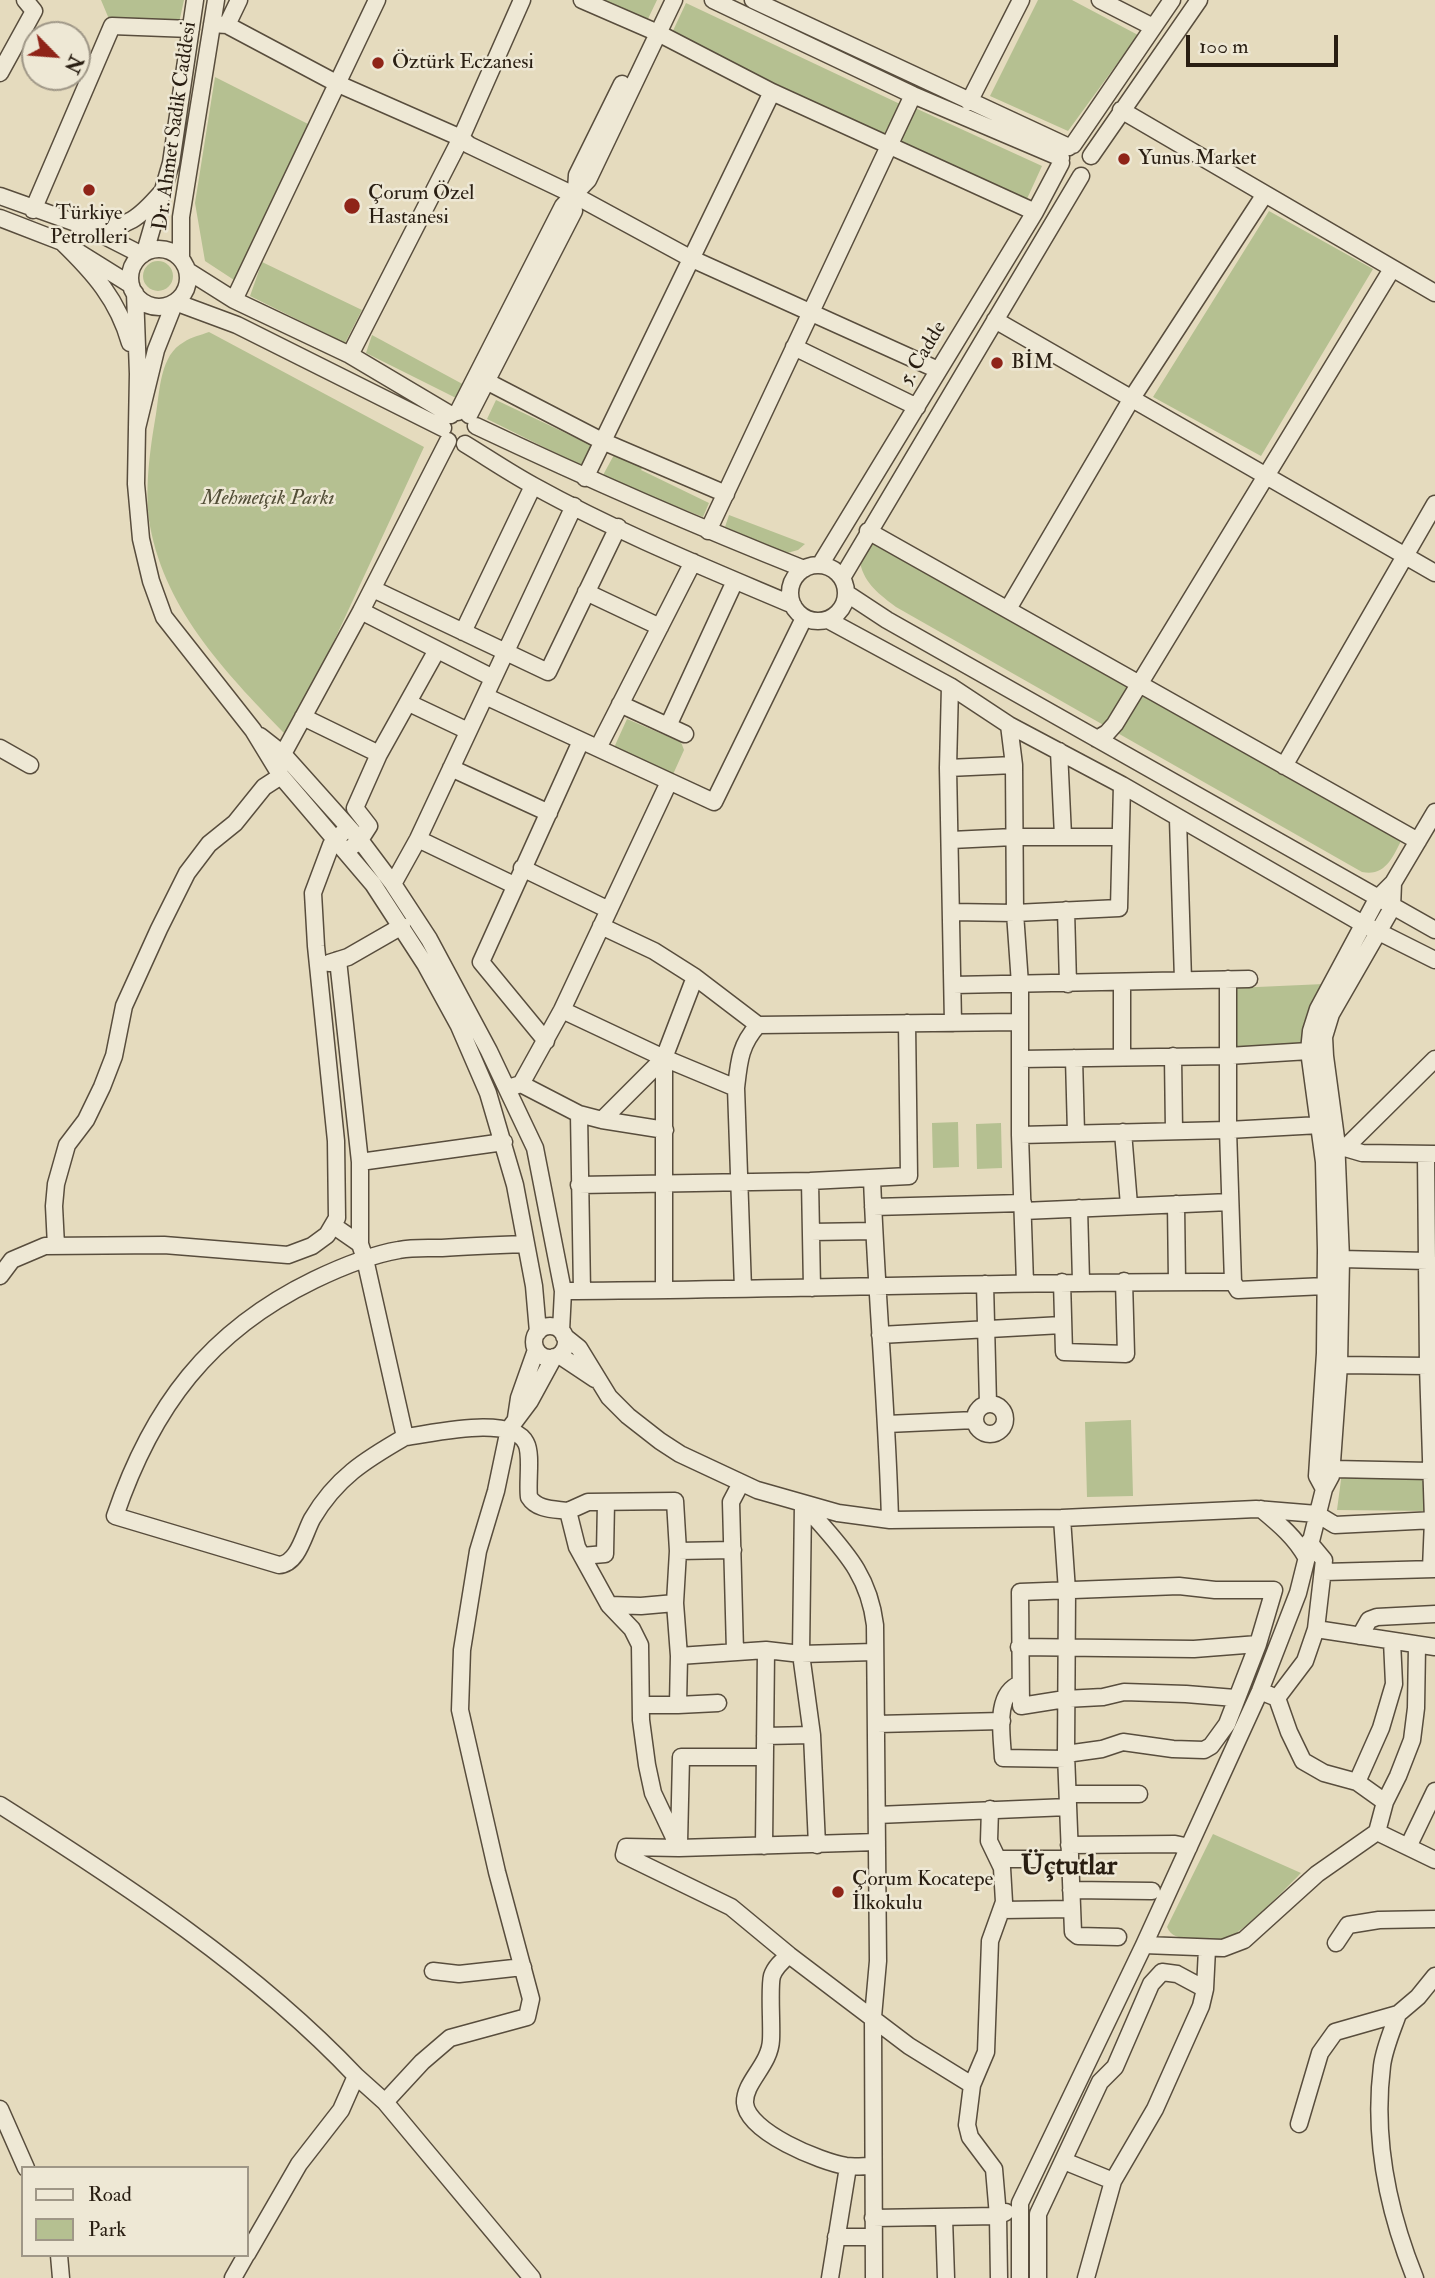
<!DOCTYPE html>
<meta charset="utf-8">
<style>
body{margin:0}
#map{position:relative;width:1435px;height:2278px;overflow:hidden;background:#e5dbbe;font-family:"IM FELL Double Pica",serif}
canvas{display:block}
.legend{position:absolute;left:21px;top:2166px;width:228px;height:91px;box-sizing:border-box;background:#eee8d5;border:2px solid #9f9787;margin:0;padding:9px 12px;list-style:none;font-size:21px;color:#291e12}
.legend li{display:flex;align-items:center;gap:14px;height:35px}
.legend b{width:35px;border:2px solid #9f9787}
.north{position:absolute;left:21px;top:21px;width:70px;height:70px;box-sizing:border-box;background:#eee8d5;border:2px solid #9f9787;border-radius:50%;rotate:115deg;font-size:19px;font-weight:700;line-height:28px;text-align:center;color:#291e12}
.north::after{content:'';display:block;margin:auto;width:24px;height:32px;background:#8f2418;clip-path:polygon(50% 0,100% 100%,50% 72%,0 100%)}
.scale{position:absolute;left:1186px;top:35px;width:152px;height:32px;box-sizing:border-box;border:4px solid #291e12;border-top:0;padding-left:9px;font-size:21px;line-height:24px;white-space:nowrap;color:#291e12;-webkit-text-stroke:5px #eee8d5;paint-order:stroke}
</style>
<div id="map">
<canvas width="1435" height="2278"></canvas>
<ul class="legend">
<li><b style="height:9px;background:#eee8d5"></b>Road</li>
<li><b style="height:19px;background:#b5c091"></b>Park</li>
</ul>
<div class="north">N</div>
<div class="scale">100 m</div>
</div>
<script>
const g = document.querySelector('canvas').getContext('2d');
g.lineJoin = 'round';
function fill(path, color) { g.fillStyle = color; g.fill(path, 'evenodd'); }
function trace(path, color, width, dash) { g.strokeStyle = color; g.lineWidth = width; g.lineCap = dash ? 'butt' : 'round'; g.setLineDash(dash || []); g.stroke(path); }
function drawText(font, color, halo, rows, align = 'center') {
  g.font = font + ' "IM FELL Double Pica",serif'; g.lineWidth = 5; g.setLineDash([]); g.textBaseline = 'middle'; g.strokeStyle = halo; g.fillStyle = color; for (const [text, x, y, turn = 0] of rows) {
    g.save(); g.translate(x, y); g.rotate((+turn || 0) * Math.PI / 180); g.textAlign = isNaN(turn) ? turn : align; if (halo) g.strokeText(text, 0, 0); g.fillText(text, 0, 0); g.restore();
  }
}
const green = new Path2D(`
 M101,0H184L179,23L109,19Z
 M598,0H657L646,23Z
 M1038,0H1072L1138,35L1068,131L990,96Z
 M686,3L900,104L884,134L671,35Z
 M215,77L312,126L234,280L205,261L195,203Z
 M913,107L1042,166L1026,201L901,143Z
 M1269,211L1373,269L1261,456L1153,397Z
 M143 276a15 15 0 1 1 30 0a15 15 0 1 1-30 0Z
 M262,262L362,310L345,343L250,296Z
 M209,332L424,447L289,738C230,677 166,613 150,526C144,491 150,449 156,414C160,390 160,355 184,342C191,337 201,335 209,332Z
 M372,335L468,387L462,401L366,353Z
 M496,400L593,446L584,467L487,419Z
 M615,453L644,465L641,470L709,503L703,517L602,477Z
 M729,515L805,544L798,550L787,553L725,527Z
 M874,542L1402,839C1393,857 1385,877 1362,872L896,607C879,594 865,584 860,563Z
 M627,719L681,742L684,750L670,781L612,752Z
 M1324,984L1301,1050H1235V988Z
 M958,1122L959,1167L933,1168L932,1123Z
 M1001,1123L1002,1168L977,1169L976,1124Z
 M1131,1420L1133,1496L1087,1497L1085,1422Z
 M1342,1472L1427,1478V1511L1337,1510Z
 M1213,1834L1301,1873C1285,1889 1236,1941 1217,1943C1208,1944 1198,1940 1189,1939C1179,1937 1171,1937 1167,1927Z`);
const minor = new Path2D(`
 M582,0L658,33L772,92L1035,212
 M713,0L913,95L1061,158
 M753,0L1069,147
 M1100,0L1153,27
 M212,24L227,25L336,83L461,138L469,145L574,195L690,258L938,370
 M227,25L239,0
 M0,73L34,11L25,0
 M969,102L1021,0
 M1121,110L1435,293
 M1073,145L1172,0
 M1091,156L1199,0
 M576,190L577,175L622,84
 M0,196L87,227L142,255
 M33,210L112,26L191,29
 M0,218L62,242L131,285
 M94,228C127,229 140,217 161,193
 M62,242C94,273 118,300 130,343
 M130 278a29 29 0 1 1 58 0a29 29 0 1 1-58 0Z
 M145,252L171,163L195,0
 M181,258V217L216,0
 M188,271L234,300L350,355L451,415
 M135,293L138,374L137,428L156,350L175,302L237,325L443,428
 M234,300L377,0
 M995,320L1435,573
 M794,347L917,407
 M350,355L461,138L522,0
 M488,382L602,441L726,494
 M458,412L563,206L588,180L674,0
 M469,415L574,211L572,199
 M476,426C584,477 693,525 804,569
 M137,428L136,484L141,539L151,581L164,617L253,730L281,776L373,884L425,964L459,1026L488,1093L515,1185L534,1286L538,1332
 M465,444C488,458 510,473 534,486C617,532 706,568 793,605
 M585,478L772,92
 M708,531L913,95
 M868,531L1418,841
 M820,565L1035,212L1061,163
 M790 593a28 28 0 1 1 56 0a28 28 0 1 1-56 0Z
 M842,578L1081,176
 M373,589L548,672L618,527
 M586,592L660,627
 M846,593L887,620L1435,930
 M1008,609L1132,398L1265,194
 M361,611L493,678
 M828,620L950,686L1009,725L1122,785L1363,924L1435,960
 M463,632L533,486
 M950,686L948,768L953,1023
 M485,696L714,802L804,618
 M409,703L468,731
 M620,704L685,734
 M303,717L379,754
 M1009,725L1014,765L1015,913L1020,984V1135L1025,1283
 M668,726L735,581
 M260,736L283,754L360,840L393,884L429,939L489,1051L535,1148L563,1291L561,1331
 M1097,739L1107,733L1115,724L1392,269
 M0,748L30,765
 M598,748L693,562
 M1059,751L1063,836
 M283,754L361,611L448,441
 M1284,766L1435,504
 M451,768L549,813
 M948,768L1014,765
 M1178,819L1183,980
 M418,839L514,885
 M951,840L1014,837H1119
 M354,845L360,840L369,826L355,808L379,754L437,650
 M522,868L609,910
 M393,884L418,839L574,506
 M1066,910L1068,984
 M952,912L1015,913L1119,908L1122,785
 M601,926L654,951L695,977L758,1025L1020,1022
 M338,960L360,1162V1244
 M329,963L348,957L402,926
 M1228,979V1130L1233,1282L1238,1290L1325,1286
 M1122,983V1056
 M953,985L1249,979
 M562,1010L664,1058L736,1088
 M546,1041L481,962L581,741
 M1173,1056L1174,1131
 M1074,1058L1076,1133
 M1020,1059L1228,1056L1309,1051
 M521,1084L562,1010L669,782
 M511,1087L521,1084L579,1114L602,1120L665,1130
 M579,1114L582,1291
 M602,1120L664,1058
 M1123,1132L1129,1205
 M1020,1135L1228,1130L1320,1125
 M1345,1148L1435,1059
 M1337,1150L1345,1148L1362,1153L1435,1154
 M1426,1154L1428,1366L1433,1520L1431,1569
 M360,1162L504,1142
 M872,1178C876,1292 887,1406 890,1520
 M810,1181L812,1288
 M579,1185L810,1181L909,1176L907,1023
 M1176,1204L1177,1282
 M873,1207L1023,1203
 M1079,1208L1081,1281
 M1023,1211L1230,1202
 M334,1226L360,1244L365,1259L405,1437C431,1434 512,1414 526,1443C532,1454 527,1483 529,1497C537,1510 554,1509 568,1511L577,1547L609,1605L641,1606L675,1603
 M811,1232L874,1231
 M56,1246L54,1206L56,1184L67,1145L86,1120L102,1087L114,1056L124,1006L159,929L187,873L209,844L235,823L264,787L281,776
 M1341,1259L1428,1261
 M0,1276L12,1260L45,1246L164,1245L288,1255L312,1246L327,1235L337,1218L336,1141L316,946L313,893L331,845L348,827
 M1062,1282L1064,1352L1126,1354L1124,1281
 M985,1284L988,1404
 M743,1289L736,1088C739,1061 740,1045 758,1025
 M664,1290V1058L695,977
 M563,1291C786,1290 1009,1281 1233,1282
 M534 1342a16 16 0 1 1 32 0a16 16 0 1 1-32 0Z
 M880,1335L1062,1325
 M564,1336L579,1348L609,1397L628,1416L660,1441L680,1454L757,1490L838,1513L890,1520L1062,1518L1256,1509L1317,1514L1335,1525L1435,1520
 M559,1355L595,1379
 M1339,1365L1428,1366
 M975 1419a15 15 0 1 1 30 0a15 15 0 1 1-30 0Z
 M516,1418L519,1398L536,1350
 M887,1424L975,1420
 M405,1437C365,1460 336,1478 312,1519C304,1534 298,1564 279,1565L115,1516C152,1407 209,1331 314,1280C341,1267 370,1255 399,1250C413,1247 428,1248 442,1248C470,1246 498,1245 526,1244
 M1333,1469L1430,1471
 M1324,1489L1317,1476L1325,1353L1326,1250L1324,1162L1309,1051L1311,1031L1318,1009L1377,899L1393,883L1435,812
 M803,1503C837,1545 868,1568 875,1625L878,1961L873,2017L874,2278
 M803,1503L801,1654L812,1735L817,1845
 M1261,1509C1279,1524 1295,1537 1306,1557
 M568,1511L588,1502L675,1501L678,1551L675,1603L679,1656L678,1705L718,1703
 M1062,1518L1067,1591L1066,1754L1073,1932L1078,1936L1118,1937
 M678,1551L733,1550
 M582,1556L605,1554L606,1502
 M1324,1572L1435,1569
 M609,1605L632,1629L640,1645L641,1720L647,1765L653,1793L679,1848
 M1316,1629L1435,1647
 M1360,1636L1369,1620L1377,1617L1435,1614
 M1019,1647L1194,1649L1258,1644
 M735,1651L731,1502L741,1483
 M679,1656L766,1650L801,1654L874,1652
 M1020,1684C994,1694 1002,1734 1003,1758L1066,1759
 M1260,1691L1277,1698L1305,1661L1316,1629L1324,1560L1309,1542
 M1277,1698L1289,1732L1303,1761L1324,1773L1357,1782L1385,1802
 M642,1705H678
 M877,1724L1002,1721
 M765,1736L812,1735
 M1066,1754L1102,1749L1123,1742L1173,1749L1204,1750L1211,1746L1227,1724L1258,1644L1274,1590H1215L1179,1586L1020,1592L1021,1706L1065,1699L1103,1697L1124,1692L1186,1694L1235,1698
 M1357,1782L1381,1728L1394,1684L1392,1641
 M1068,1794H1139
 M0,1805C123,1883 255,1969 356,2076L341,2110L299,2164L247,2254
 M877,1815L1068,1807
 M1377,1832L1385,1802L1398,1776L1412,1740L1416,1708L1417,1646
 M877,1842L679,1848L626,1847L624,1855L731,1907L789,1955L909,2046L972,2085
 M679,1843L681,1757H765
 M1069,1845L1175,1844L1189,1847
 M764,1846L766,1650
 M1408,1847L1435,1791
 M998,1859H1070
 M1071,1890L1152,1891
 M1002,1910L1072,1909
 M1336,1943L1348,1925L1379,1920L1435,1919
 M1144,1945L1223,1948L1244,1940L1317,1874L1377,1832L1435,1860
 M789,1955C782,1961 775,1967 772,1976C769,1987 772,2025 771,2040C770,2065 744,2082 745,2103C747,2132 821,2162 846,2166C854,2167 864,2166 873,2166
 M433,1971L459,1974L523,1967
 M1398,2014C1392,2031 1384,2049 1382,2066C1373,2138 1388,2211 1415,2278
 M356,2076L385,2102L532,2278
 M385,2102L422,2062L450,2038L527,2017L531,1999L497,1872L460,1710L462,1650L478,1551L496,1491L509,1429L530,1401L554,1357
 M0,2109L26,2168
 M1299,2124L1320,2053L1335,2032L1398,2014L1418,1997L1435,1976
 M1064,2161L1113,2181
 M873,2218L998,2216L994,2169L970,2137L967,2125L972,2085L986,2052L990,1941L1004,1902L1002,1868L989,1841L990,1809
 M944,2218L946,2278
 M836,2237H873
 M59,2255L61,2278
 M233,2278L246,2255
 M830,2278L848,2167
 M999,2278L998,2216L1006,2212
 M1020,2278V2203L1144,1945L1260,1691L1298,1593L1324,1489L1331,1476L1339,1365L1341,1259L1336,1138L1325,1056L1324,1037L1331,1014L1392,908L1393,883
 M1038,2278V2214L1100,2082L1115,2067L1151,1984L1162,1972L1177,1974L1205,1989
 M1086,2278L1113,2181L1155,2109L1201,2006L1205,1989L1207,1949`);
const markers = [
 [378,63,7,"#8f2418"],
 [1124,159,7,"#8f2418"],
 [89,190,7,"#8f2418"],
 [352,206,9,"#8f2418"],
 [997,363,7,"#8f2418"],
 [838,1892,7,"#8f2418"]
];
const poiNames = [
 ["Öztürk Eczanesi",392,63],
 ["Yunus Market",1138,159],
 ["Çorum Özel",368,194],
 ["Hastanesi",368,218],
 ["Türkiye",89,214,"center"],
 ["Petrolleri",89,238,"center"],
 ["BİM",1011,363],
 ["Çorum Kocatepe",852,1880],
 ["İlkokulu",852,1904]
];
const streetNames = [
 ["Dr. Ahmet Sadık Caddesi",176,126,-82],
 ["5. Cadde",924,354,-59]
];
const parkNames = [
 ["Mehmetçik Parkı",268,499]
];
const districtNames = [
 ["Üçtutlar",1069,1868]
];
fill(green, '#b5c091');
trace(minor, '#584d3d', 19);
trace(minor, '#eee8d5', 16);
for (const [x, y, r, color] of markers) { const dot = new Path2D(); dot.arc(x, y, r, 0, 2 * Math.PI); g.fillStyle = color; g.fill(dot); trace(dot, '#eee8d5', 2.5); }
drawText('21px', '#291e12', '#eee8d5', poiNames, 'left');
drawText('21px', '#291e12', '#eee8d5', streetNames);
drawText('italic 21px', '#534f38', '#eee8d5', parkNames);
drawText('bold 28px', '#291e12', '#eee8d5', districtNames);
</script>
